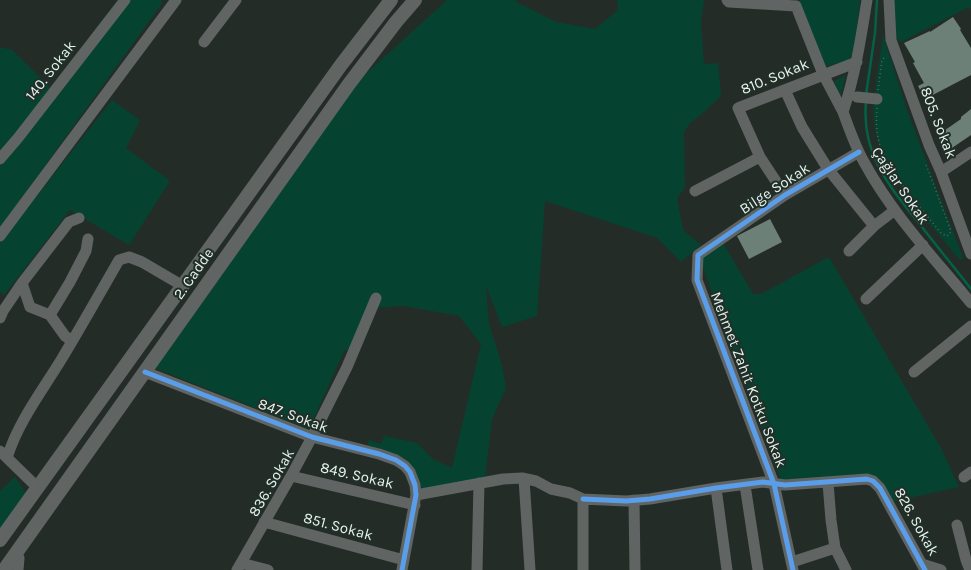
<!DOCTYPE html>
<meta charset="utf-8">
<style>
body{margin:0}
canvas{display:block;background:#242c28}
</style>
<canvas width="971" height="570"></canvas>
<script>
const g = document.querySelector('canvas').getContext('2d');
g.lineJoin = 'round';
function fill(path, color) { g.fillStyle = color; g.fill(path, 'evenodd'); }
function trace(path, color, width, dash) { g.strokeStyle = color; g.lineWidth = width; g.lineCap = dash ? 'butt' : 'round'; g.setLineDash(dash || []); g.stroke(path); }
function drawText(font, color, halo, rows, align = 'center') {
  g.font = font + ' Karla,sans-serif'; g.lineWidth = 4; g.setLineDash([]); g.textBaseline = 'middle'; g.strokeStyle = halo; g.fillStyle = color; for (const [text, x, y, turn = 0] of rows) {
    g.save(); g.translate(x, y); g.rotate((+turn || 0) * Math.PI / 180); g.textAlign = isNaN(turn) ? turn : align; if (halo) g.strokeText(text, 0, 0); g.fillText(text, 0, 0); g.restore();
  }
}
const green = new Path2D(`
 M130,0H159L163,2L0,228V166L16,148Z
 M447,0H515L518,3L556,22L595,29L618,10L617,0H704L701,22L704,64L718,63L721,96L704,112L690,123L684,132L685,187L677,198L683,230L701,245L681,262L657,238L545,201L537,316L502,327L486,286L489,324L502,365L506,388L492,419L485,478L423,490L395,456L367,445L369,440L381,444L384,436L417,443L433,459L452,468L481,344L459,316L403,306L370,308L349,349L344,351L309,429L152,367L359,80Z
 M799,0H860L854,53L848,60L824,67L800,8Z
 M892,0H971V9L969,7L901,42C888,34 892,13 892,0Z
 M883,35L907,110L960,250L963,258L960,260C930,223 879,172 874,123C872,97 880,61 883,35Z
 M0,47L12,50L52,89L0,154Z
 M846,75L841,94L839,95L834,81Z
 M112,100L140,120L126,148L170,181L129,245L70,210L4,295L0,292V243Z
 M723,243L753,294H761L829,257L941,448L959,487L891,502L872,477L781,480L700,260Z
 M15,477L28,496L0,530V491Z`);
const stream = new Path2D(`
 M866,95L875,33L877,0
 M866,102C861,155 890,187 922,227C938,248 955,268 971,289`);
const building = new Path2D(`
 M953,17L961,29L960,30L971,48V75L925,99L918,86L924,83L913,63L915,62L904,43L930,31V32Z
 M971,109V135L949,150L938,135L961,119V117Z
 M770,219L782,242L749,259L737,236Z`);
const path = new Path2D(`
 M878,90L882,60L884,58H887
 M877,108C876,120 876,133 880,145C892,178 919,205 940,232L946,236L949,235L951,231L925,162`);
const minor = new Path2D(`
 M727,0L729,2L796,6L823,74L843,112
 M867,0C861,38 855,76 843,112C849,128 855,146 864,162C892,214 934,258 971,303
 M889,0L891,40L929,145L941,172L971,254
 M204,42L236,0
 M785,90L802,127L828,169L874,226
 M857,97L877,99
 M0,159L18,138L125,0
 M941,172L971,152
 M695,191L760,157
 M785,195L760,157L738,108L857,62
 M0,236L176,0
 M849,251L874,226L895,210
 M22,283L30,307L50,315L65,336L72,341
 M866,299L923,245
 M50,315L70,282L86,251L88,239
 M0,318L3,311L22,283L69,222L79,218
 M145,372L312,437L379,454L396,460L405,466L410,472L415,485L416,495L402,570
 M914,372L971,326
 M0,451L38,488
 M7,458C18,422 42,391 61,360C81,327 100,293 119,260L129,257L142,262L183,286
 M291,476L415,505
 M964,477L971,472
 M524,479L530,570
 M828,483L831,520L835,548
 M745,485L758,570
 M716,488L727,570
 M416,495L503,479L522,478L536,481L551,489L570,493L583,499V570
 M583,499L626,501L650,499L716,488L763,482L785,485L867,479L873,481L880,488L925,570
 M634,500L635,570
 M264,522L404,560
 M957,525L966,560L970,570
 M15,554L19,558L18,570
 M792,562L835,548L846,570
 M241,563L268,570
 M922,564L941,570
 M237,570L291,476L312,437L347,367L376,298
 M477,570L479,483
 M793,570L774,484L697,280L698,255L785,195L859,152`);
const major = new Path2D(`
 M0,540L341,65L391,0
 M4,570L349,84L396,22L415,0`);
const cycleway = new Path2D(`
 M145,372L312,437L379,454L396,460L405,466L410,472L415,485L416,495L402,570
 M583,499L626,501L650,499L716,488L763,482L785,485L867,479L873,481L880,488L925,570
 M793,570L774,484L697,280L698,255L785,195L859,152`);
const streetNames = [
 ["140. Sokak",51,71,-52],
 ["810. Sokak",775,77,-22],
 ["805. Sokak",938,123,69],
 ["Çağlar Sokak",900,186,56],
 ["Bilge Sokak",775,189,-33],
 ["2. Cadde",194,274,-55],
 ["Mehmet Zahit Kotku Sokak",748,380,69],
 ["847. Sokak",293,416,20],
 ["849. Sokak",357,476,13],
 ["836. Sokak",272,483,-60],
 ["826. Sokak",916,522,61],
 ["851. Sokak",338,527,15]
];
fill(green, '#054230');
trace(stream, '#036147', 2.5);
fill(building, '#6d8078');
trace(path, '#5e6260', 1.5, [1, 3]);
trace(minor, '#606463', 11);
trace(major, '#606463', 14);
trace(cycleway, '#5a9eea', 5);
drawText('15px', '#e8f1ed', '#212f29', streetNames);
</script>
